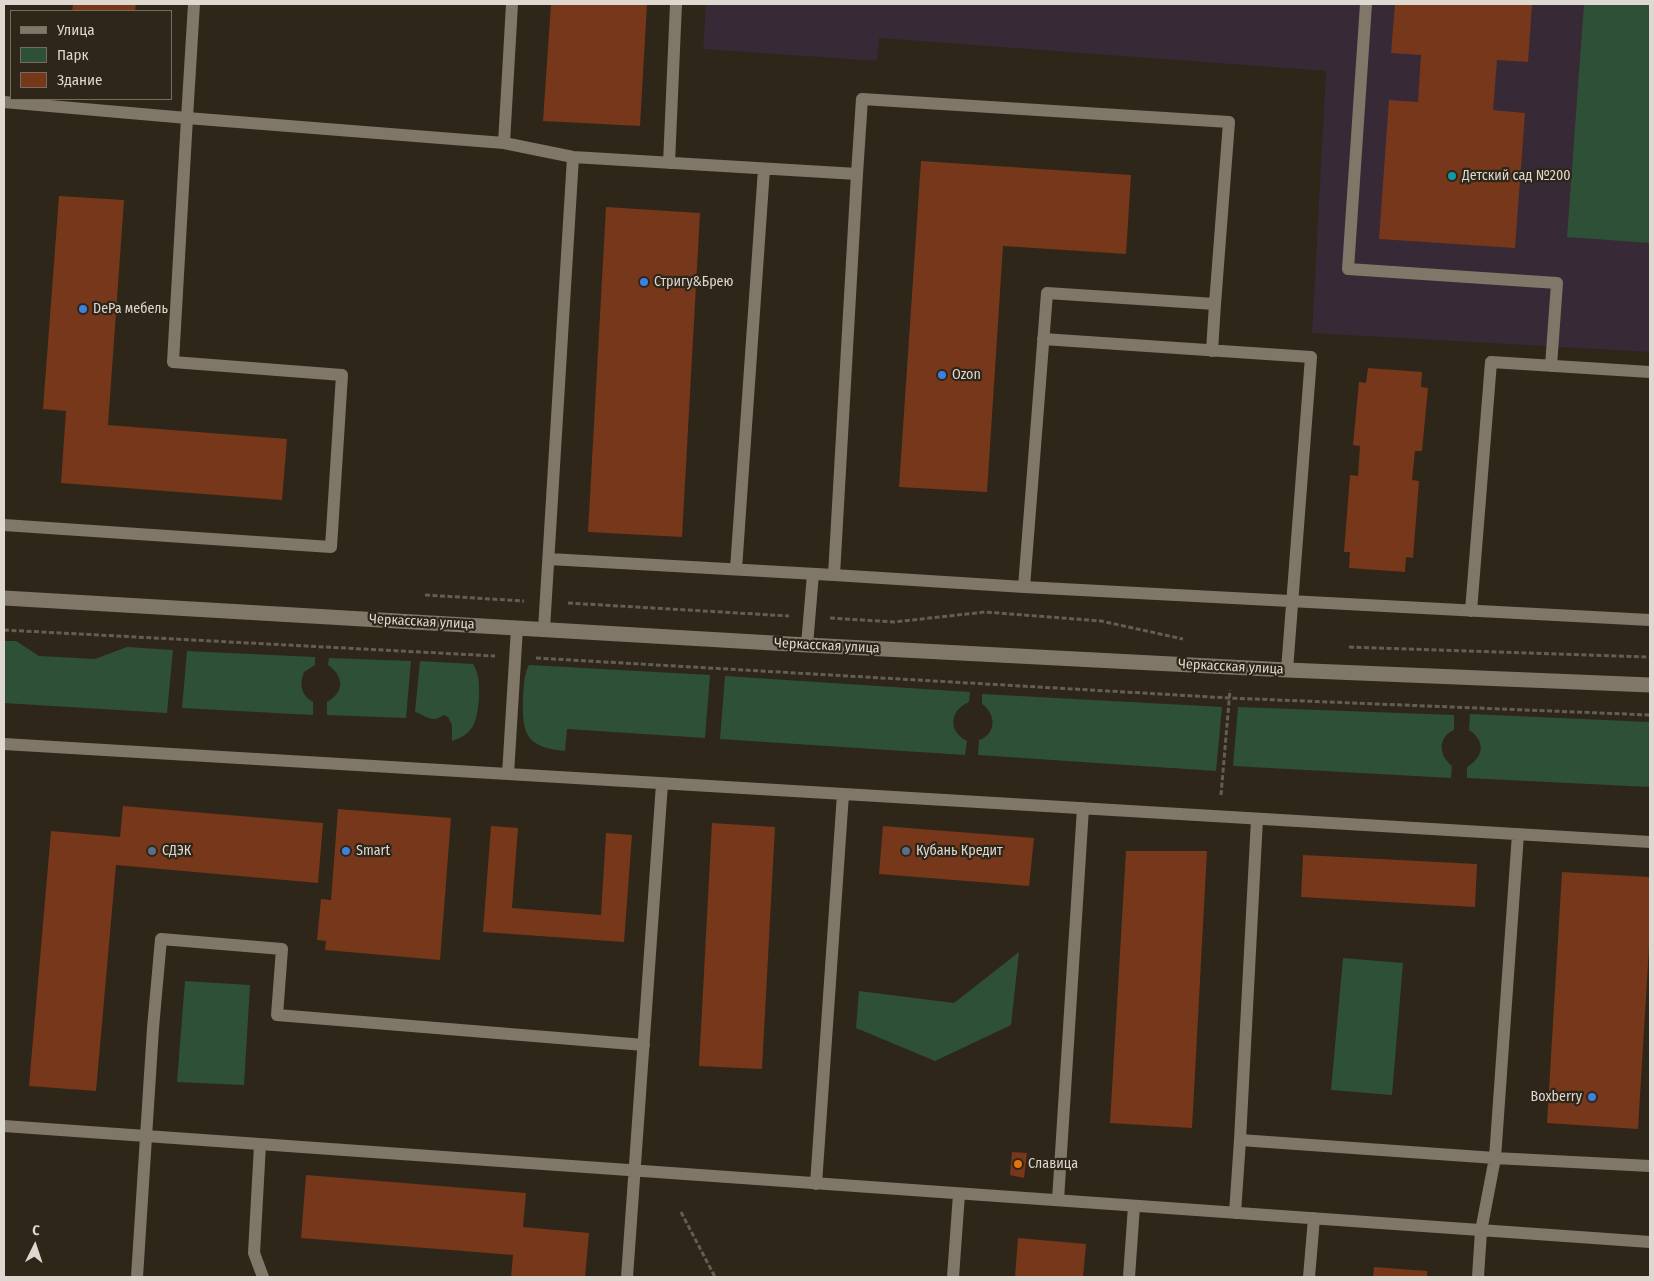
<!DOCTYPE html>
<meta charset="utf-8">
<style>
body{margin:0}
#map{position:relative;width:1654px;height:1281px;overflow:hidden;background:#2e2619;font-family:"Fira Sans Condensed",sans-serif}
canvas{display:block}
.frame{position:absolute;inset:0;border:5px solid #ded8d0;pointer-events:none}
.legend{position:absolute;left:10px;top:10px;width:162px;height:90px;box-sizing:border-box;background:#2e2619;border:1px solid #746d62;margin:0;padding:6px 9px;list-style:none;font-size:15px;color:#ded8d0}
.legend li{display:flex;align-items:center;gap:10px;height:25px}
.legend b{width:25px;border:1px solid #746d62}
.north{position:absolute;left:10px;top:1221px;width:50px;height:50px;-webkit-text-stroke:4px #2e2619;paint-order:stroke;rotate:4deg;font-size:14px;font-weight:700;line-height:20px;text-align:center;color:#ded8d0}
.north::after{content:'';display:block;margin:auto;width:18px;height:22px;background:#ded8d0;clip-path:polygon(50% 0,100% 100%,50% 72%,0 100%)}
</style>
<div id="map">
<canvas width="1654" height="1281"></canvas>
<div class="frame"></div>
<ul class="legend">
<li><b style="height:6px;background:#807768"></b>Улица</li>
<li><b style="height:14px;background:#2d5037"></b>Парк</li>
<li><b style="height:14px;background:#77371a"></b>Здание</li>
</ul>
<div class="north">С</div>
</div>
<script>
const g = document.querySelector('canvas').getContext('2d');
g.lineJoin = 'round';
function fill(path, color) { g.fillStyle = color; g.fill(path, 'evenodd'); }
function trace(path, color, width, dash) { g.strokeStyle = color; g.lineWidth = width; g.lineCap = dash ? 'butt' : 'round'; g.setLineDash(dash || []); g.stroke(path); }
function drawText(font, color, halo, rows, align = 'center') {
  g.font = font + ' "Fira Sans Condensed",sans-serif'; g.lineWidth = 4.5; g.setLineDash([]); g.textBaseline = 'middle'; g.strokeStyle = halo; g.fillStyle = color; for (const [text, x, y, turn = 0] of rows) {
    g.save(); g.translate(x, y); g.rotate((+turn || 0) * Math.PI / 180); g.textAlign = isNaN(turn) ? turn : align; if (halo) g.strokeText(text, 0, 0); g.fillText(text, 0, 0); g.restore();
  }
}
const education = new Path2D(`
 M706,4H1650V352L1312,333L1326,71L879,38L877,61L703,49Z`);
const green = new Path2D(`
 M1584,4H1650V243L1567,237Z
 M4,641H16L39,656L95,659L127,647L173,650L167,713L4,703Z
 M187,651L315,657V665L304,672C299,685 301,695 313,702V715L182,708Z
 M329,658L411,661L406,718L327,715V702C345,692 344,676 328,665Z
 M420,661L473,664C480,675 479,685 479,698C477,720 475,734 452,741V725L448,717L444,715C431,724 426,715 415,712Z
 M529,665L710,675L705,738L567,729L565,751C527,747 522,736 523,699C524,687 523,676 529,665Z
 M725,676L970,692L969,702C950,710 947,731 967,741L965,755L720,739Z
 M982,694L1222,707L1216,771L978,755L979,740C997,734 996,714 982,704Z
 M1238,707L1454,715V730C1437,737 1439,756 1452,766L1451,778L1233,766Z
 M1470,714L1650,722V787L1467,778V767C1484,757 1486,741 1469,730Z
 M1019,952L1011,1025L935,1061L856,1028L859,991L954,1003Z
 M1343,958L1403,963L1392,1095L1331,1090Z
 M185,981L250,985L244,1085L177,1082Z`);
const building = new Path2D(`
 M73,4H136L135,11H72Z
 M551,4H647L640,126L543,121Z
 M1395,4H1532L1528,62L1497,60L1493,110L1525,113L1515,248L1379,239L1389,100L1418,102L1421,55L1391,53Z
 M921,161L1131,175L1126,254L1003,246L987,492L899,487Z
 M59,196L124,200L108,425L287,439L282,500L61,483L66,411L43,409Z
 M606,207L700,213L682,537L588,532Z
 M1368,368L1422,372L1421,387L1428,388L1422,451H1415L1412,480L1419,481L1413,558L1406,557L1405,572L1349,568L1350,552H1344L1350,475L1358,476L1360,446L1353,445L1359,382L1366,383Z
 M123,806L323,823L318,883L116,865L96,1091L29,1086L51,831L120,837Z
 M338,809L451,818L440,960L325,950L326,941L317,940L321,899L331,900Z
 M712,823L775,827L762,1069L699,1066Z
 M491,826L518,828L512,908L601,915L606,833L632,835L624,942L483,932Z
 M883,826L1034,838L1029,886L879,874Z
 M1126,851H1207L1192,1128L1110,1123Z
 M1303,855L1477,864L1475,907L1301,897Z
 M1562,872L1650,877V931L1638,1129L1547,1123Z
 M1012,1152L1027,1153L1024,1178L1010,1175Z
 M306,1175L526,1193L523,1227L589,1233L585,1277H511L513,1255L301,1238Z
 M1018,1238L1086,1244L1083,1277H1015Z
 M1374,1267L1427,1271V1277H1373Z`);
const path = new Path2D(`
 M425,595L524,601
 M568,603L789,616
 M830,618L894,622L985,612L1101,621L1183,639
 M4,630L495,656
 M1349,647L1650,657
 M536,658L1229,698L1650,715
 M1221,795L1230,690
 M681,1212L715,1277`);
const service = new Path2D(`
 M512,4L504,143L573,157L857,174L834,575
 M1366,4L1348,269L1557,283L1551,366
 M4,102L187,118L194,4
 M669,163L676,4
 M1043,339L1311,357L1287,670
 M1212,351L1215,304
 M4,525L331,547L342,375L173,362L187,118L504,143
 M549,559L834,575L1024,587L1047,293L1215,304L1229,122L862,99L857,174
 M736,569L764,169
 M1024,587L1650,620
 M1471,611L1491,362L1650,372
 M544,629L573,157
 M807,645L813,574
 M4,744L1650,842
 M508,774L517,628
 M1257,819L1240,1140L1495,1158L1481,1231L1478,1277
 M1518,834L1495,1158L1650,1166
 M4,1126L1650,1242
 M260,1145L254,1253L263,1277
 M816,1184L843,794
 M1058,1200L1083,808
 M1235,1213L1240,1140
 M137,1277L153,1028L161,939L282,949L277,1015L644,1045
 M627,1277L662,784
 M953,1277L959,1194
 M1129,1277L1134,1206
 M1309,1277L1314,1218`);
const minor = new Path2D(`
 M4,598L807,645L1287,670L1650,685`);
const markers = [
 [1452,176,5,"#0f9aa8"],
 [644,282,5,"#3f7fe0"],
 [83,309,5,"#3f7fe0"],
 [942,375,5,"#3f7fe0"],
 [152,851,5,"#5c6f8a"],
 [346,851,5,"#3f7fe0"],
 [906,851,5,"#5c6f8a"],
 [1592,1097,5,"#3f7fe0"],
 [1018,1164,5,"#e8710a"]
];
const poiNames = [
 ["Детский сад №200",1462,176],
 ["Стригу&Брею",654,282],
 ["DePa мебель",93,309],
 ["Ozon",952,375],
 ["СДЭК",162,851],
 ["Smart",356,851],
 ["Кубань Кредит",916,851],
 ["Boxberry",1582,1097,"right"],
 ["Славица",1028,1164]
];
const streetNames = [
 ["Черкасская улица",422,622,3],
 ["Черкасская улица",827,646,3],
 ["Черкасская улица",1231,667,3]
];
fill(education, '#372936');
fill(green, '#2d5037');
fill(building, '#77371a');
trace(path, '#645d51', 3, [5, 2.5]);
trace(service, '#807768', 12);
trace(minor, '#807768', 15);
for (const [x, y, r, color] of markers) { const dot = new Path2D(); dot.arc(x, y, r, 0, 2 * Math.PI); g.fillStyle = color; g.fill(dot); trace(dot, '#2e2619', 2); }
drawText('14px', '#ded8d0', '#2e2619', poiNames, 'left');
drawText('14px', '#ded8d0', '#2e2619', streetNames);
</script>
